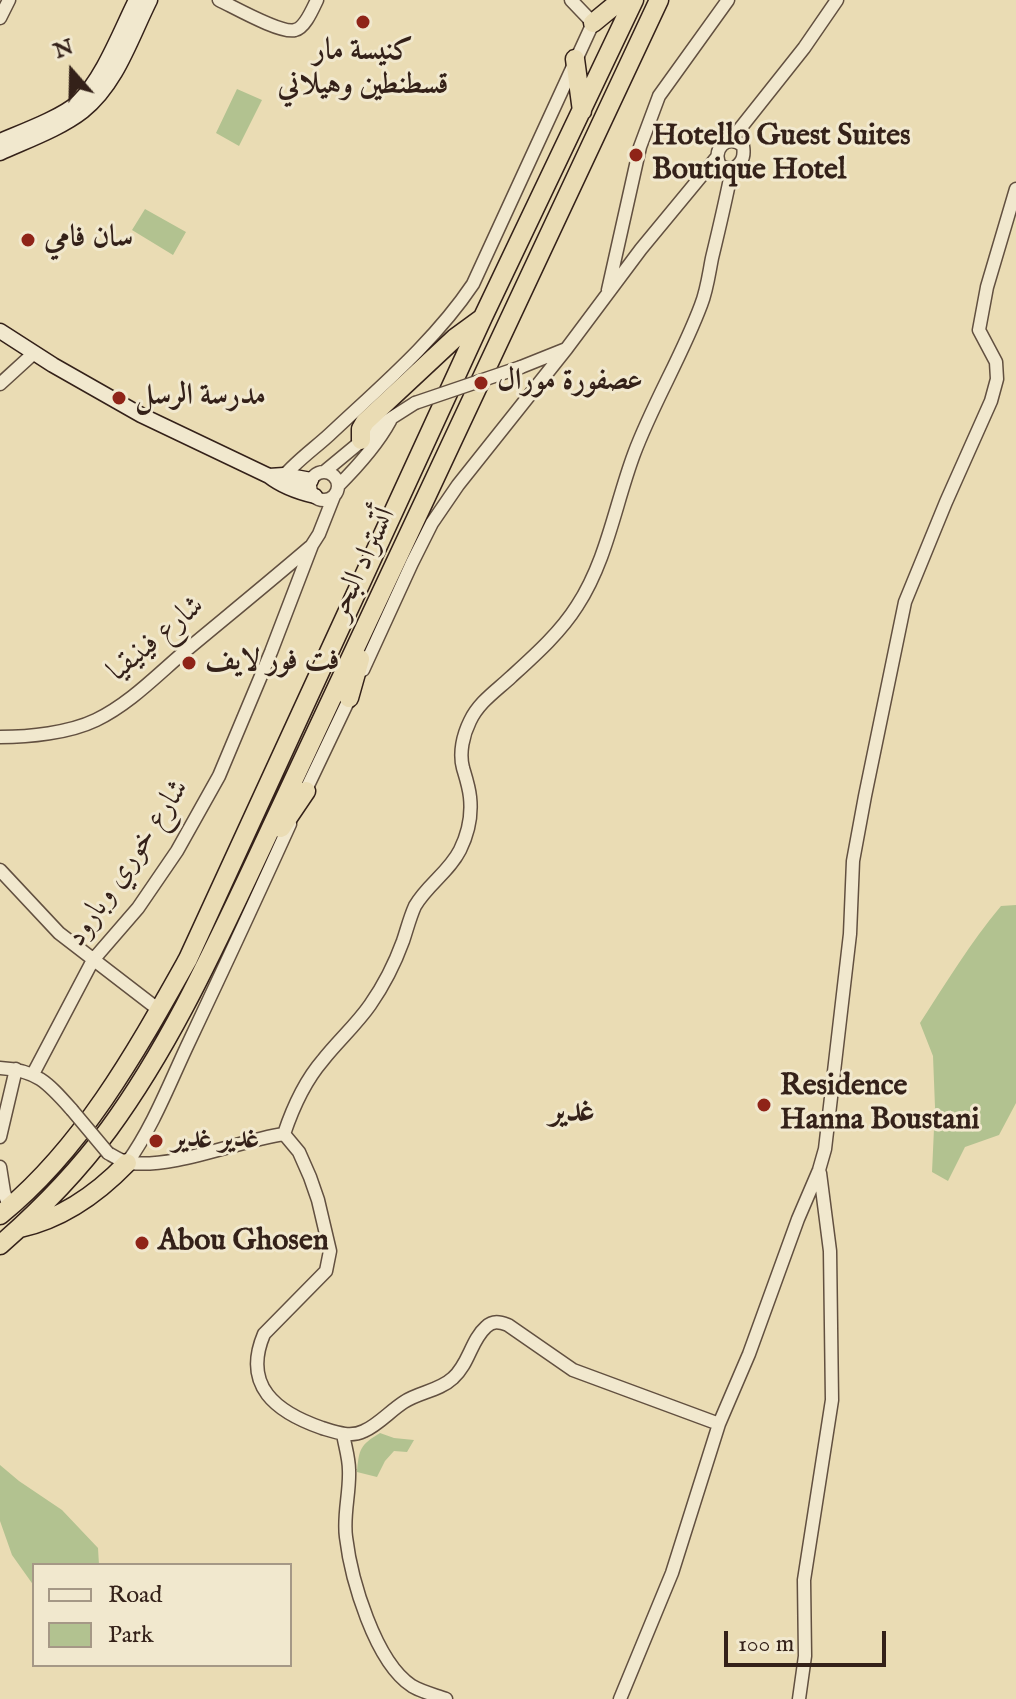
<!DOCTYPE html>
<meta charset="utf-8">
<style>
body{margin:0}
#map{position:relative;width:1016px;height:1699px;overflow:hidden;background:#eadcb4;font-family:"IM FELL English",serif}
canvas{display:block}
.legend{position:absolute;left:32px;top:1563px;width:260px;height:104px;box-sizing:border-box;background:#f1e8ce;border:2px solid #a59886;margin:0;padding:10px 14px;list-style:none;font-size:24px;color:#342119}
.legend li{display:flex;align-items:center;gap:16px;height:40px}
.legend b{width:40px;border:2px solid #a59886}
.north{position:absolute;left:32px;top:32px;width:80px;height:80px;-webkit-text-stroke:6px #f1e8ce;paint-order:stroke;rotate:340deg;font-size:22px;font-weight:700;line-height:32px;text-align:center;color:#342119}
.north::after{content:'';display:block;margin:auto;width:28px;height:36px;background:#342119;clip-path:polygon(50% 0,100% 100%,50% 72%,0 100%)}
.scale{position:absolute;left:724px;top:1631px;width:162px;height:36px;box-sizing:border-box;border:4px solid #342119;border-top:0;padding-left:10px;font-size:24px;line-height:28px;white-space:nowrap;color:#342119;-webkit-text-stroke:6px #f1e8ce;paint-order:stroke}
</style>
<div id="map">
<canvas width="1016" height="1699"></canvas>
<ul class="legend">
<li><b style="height:10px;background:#f1e8ce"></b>Road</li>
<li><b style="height:22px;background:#b2c290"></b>Park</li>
</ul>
<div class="north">N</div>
<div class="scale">100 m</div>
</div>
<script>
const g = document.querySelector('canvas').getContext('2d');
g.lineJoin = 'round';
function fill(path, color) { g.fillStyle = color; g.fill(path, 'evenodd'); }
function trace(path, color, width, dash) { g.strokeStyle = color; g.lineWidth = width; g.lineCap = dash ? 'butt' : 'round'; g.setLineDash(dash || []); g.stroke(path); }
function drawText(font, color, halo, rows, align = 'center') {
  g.font = font + ' "IM FELL English",Amiri,serif'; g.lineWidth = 6; g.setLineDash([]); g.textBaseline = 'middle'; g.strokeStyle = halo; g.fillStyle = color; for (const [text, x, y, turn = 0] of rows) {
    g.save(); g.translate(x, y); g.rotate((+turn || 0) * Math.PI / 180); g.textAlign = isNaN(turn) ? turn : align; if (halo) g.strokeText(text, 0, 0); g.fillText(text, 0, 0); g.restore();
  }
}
const green = new Path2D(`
 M237,89L262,100L239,146L216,133Z
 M145,209L186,232L173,255L132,230Z
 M1016,905V1103L999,1135L965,1147L948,1181L932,1172L935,1107L933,1056L920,1023C946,983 970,943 1001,906Z
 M380,1433L394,1438L414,1440L407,1452L394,1451L385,1461L377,1477L357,1472C359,1449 360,1445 380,1433Z
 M0,1465L19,1481L62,1510L98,1548L99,1565H34V1586L12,1555L0,1521Z`);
const tertiary = new Path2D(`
 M219,0C234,7 281,34 295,30C305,28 313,8 317,0
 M0,18L9,0
 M731,140L804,48L837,0
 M608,290L640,147L659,96L728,0
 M521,367L566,349
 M0,384L34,353
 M324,472L382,424L415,403
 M310 486a14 14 0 1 1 28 0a14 14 0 1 1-28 0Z
 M280,481C290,466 315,448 329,435C380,387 434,342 473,284L593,23L571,0
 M338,486C358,466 377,445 390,421
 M363,670L412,563L432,523L458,485L567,348L641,249L717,157
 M0,737C29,737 69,733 96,720C129,704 155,677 183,653C225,618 268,583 310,547
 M303,796L352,693
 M0,870L59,933L159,1010
 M0,1068C37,1070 48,1083 72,1110
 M33,1074L93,960L138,908L177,851L219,776L271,652L312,545L319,534L334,496
 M284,1134C293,1107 304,1082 323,1060C338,1041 356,1025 370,1005C384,985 395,963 403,941C407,929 410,917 415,906C427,885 449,872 460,850C468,834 472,815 470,797C469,787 466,778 463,768C459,753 463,735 470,721C479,702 496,691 511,677C534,656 560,633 577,606C607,560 615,505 634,454C653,403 682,356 701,305C707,290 709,273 712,258C719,229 726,199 732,169C742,164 745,157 743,146C727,132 710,151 721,167L732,169
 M0,1137L16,1069
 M108,1153C115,1157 122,1162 130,1163C176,1168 237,1141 284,1134L299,1152L310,1177L318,1200L330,1251L326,1271L264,1334C242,1386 276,1412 322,1428C335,1432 350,1438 364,1431C378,1425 390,1411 404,1402C419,1392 439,1391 453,1378C469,1364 471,1340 486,1327C493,1320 500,1322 508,1325L573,1370L719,1424
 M127,1163C153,1127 170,1082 189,1042C223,970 257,897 290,824
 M0,1167L4,1192L9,1207
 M343,1434C345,1446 349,1458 349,1470C350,1493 343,1515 346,1537C351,1579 375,1662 412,1686C422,1692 435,1695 446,1699
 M620,1699L672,1573L719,1424L749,1354L798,1219L819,1170L825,1149L850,934L853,861L865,796L905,602L946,502L991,401L997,379L996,362L979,330L987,287L1016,189
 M799,1699L805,1656L804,1580L832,1400L830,1251L820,1173`);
const secondary = new Path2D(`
 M0,141C21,132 62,117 78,102C103,78 120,32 136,0
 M0,153C26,141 60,129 83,111C117,84 131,38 150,0
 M0,331L53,365L141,415L269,476C283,487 298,492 315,496
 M269,476L284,475L311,480`);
const motorway = new Path2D(`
 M593,23L621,0
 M575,59L582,111
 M361,440V429L365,422L455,338L481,319
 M349,698L360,659
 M281,828L306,791
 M0,1215C83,1148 137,1050 188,959L483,317L634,0
 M20,1228C61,1219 98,1193 127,1163
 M0,1245C39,1211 78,1171 109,1129C166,1051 207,964 248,877L659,0`);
const tertiaryBridge = new Path2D(`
 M415,403L521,367
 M72,1110L108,1153`);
const markers = [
 [363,22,8,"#8f2418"],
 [636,155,8,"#8f2418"],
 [28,240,8,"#8f2418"],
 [481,383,8,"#8f2418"],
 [119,398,8,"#8f2418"],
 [189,663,8,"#8f2418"],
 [764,1105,8,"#8f2418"],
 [156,1141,8,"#8f2418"],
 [142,1243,8,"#8f2418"]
];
const poiNames = [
 ["كنيسة مار",363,53,"center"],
 ["قسطنطين وهيلاني",363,87,"center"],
 ["Hotello Guest Suites",652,138],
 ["Boutique Hotel",652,172],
 ["سان فامي",44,240],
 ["عصفورة مورال",497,383],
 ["مدرسة الرسل",135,398],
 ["فت فور لايف",205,663],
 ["Residence",780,1088],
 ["Hanna Boustani",780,1122],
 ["غدير غدير",172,1141],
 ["Abou Ghosen",158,1243]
];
const streetNames = [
 ["أتستراد البحر",364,564,-65],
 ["شارع فينيقيا",157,640,-40],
 ["شارع خوري وبارود",129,864,-56]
];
const quarterNames = [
 ["غدير",572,1113]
];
fill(green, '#b2c290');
trace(tertiary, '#625040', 15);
trace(secondary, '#342119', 17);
trace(motorway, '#342119', 21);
trace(tertiary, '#f1e8ce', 12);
trace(secondary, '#f1e8ce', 14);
trace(motorway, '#eadcb4', 18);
trace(tertiaryBridge, '#625040', 15, []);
trace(tertiaryBridge, '#f1e8ce', 12);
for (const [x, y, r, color] of markers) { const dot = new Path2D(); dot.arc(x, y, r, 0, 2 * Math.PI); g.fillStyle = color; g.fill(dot); trace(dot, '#f1e8ce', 3); }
drawText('bold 30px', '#342119', '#f1e8ce', poiNames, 'left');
drawText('30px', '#342119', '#f1e8ce', streetNames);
drawText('bold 34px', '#342119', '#f1e8ce', quarterNames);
</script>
